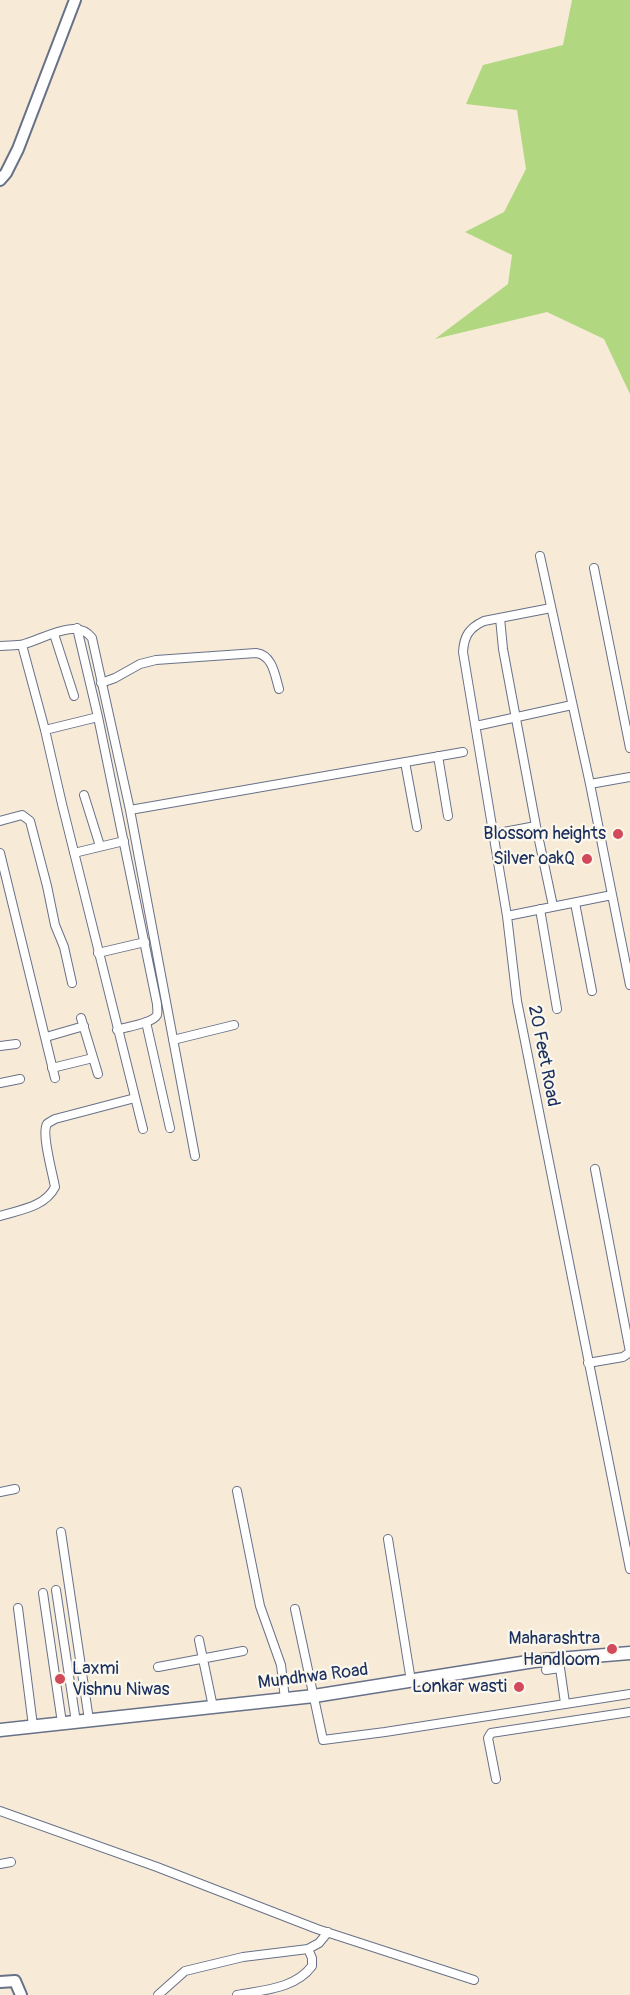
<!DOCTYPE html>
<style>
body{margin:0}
canvas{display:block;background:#f7ebd7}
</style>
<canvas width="630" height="1995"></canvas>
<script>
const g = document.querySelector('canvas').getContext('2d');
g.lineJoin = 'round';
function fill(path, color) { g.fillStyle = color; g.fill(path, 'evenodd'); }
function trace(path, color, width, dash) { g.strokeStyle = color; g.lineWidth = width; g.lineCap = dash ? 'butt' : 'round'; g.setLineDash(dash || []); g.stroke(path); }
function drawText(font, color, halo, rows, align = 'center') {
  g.font = font + ' Pangolin,sans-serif'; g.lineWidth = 4.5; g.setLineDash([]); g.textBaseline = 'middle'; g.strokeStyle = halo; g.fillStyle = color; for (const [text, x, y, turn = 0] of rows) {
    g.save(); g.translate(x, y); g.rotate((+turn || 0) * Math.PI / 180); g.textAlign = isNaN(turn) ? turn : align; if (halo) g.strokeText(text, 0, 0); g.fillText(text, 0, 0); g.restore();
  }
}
const green = new Path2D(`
 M572,0H630V394L604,339L547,312L435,339L508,284L512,255L465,232L504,212L526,169L517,110L466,104L483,65L563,45Z`);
const street = new Path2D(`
 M540,556L590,784L630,985
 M594,568L630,748
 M551,608L484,621C469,628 464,636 463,652L507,916L517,1001L630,1569
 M500,618L503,649L536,826L553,906
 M77,628L98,717L157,1004C157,1008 158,1012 157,1015C153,1023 126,1027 117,1030
 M54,634L74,696
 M22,645L45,730L62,804L143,1129
 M0,646C8,645 17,646 24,644C44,639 76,617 92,638L130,810L195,1156
 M101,683L115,678L140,664L156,660L256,653C273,655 275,676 279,689
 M476,726L572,705
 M45,730L98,717
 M438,756L448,816
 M405,762L417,827
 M590,784L630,777
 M84,795L100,846
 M130,810L463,752
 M0,821L22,815L30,821L47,886L55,925L64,947L72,983
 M493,834L536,826
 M0,853L55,1078
 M74,853L124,841
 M575,903L592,991
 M540,909L557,1009
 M507,916L612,895
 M98,953L145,942
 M81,1018L98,1074
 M146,1022L170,1128
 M46,1037L84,1026
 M173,1040L234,1025
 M0,1046L16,1044
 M52,1068L93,1058
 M0,1083L20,1079
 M0,1216C19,1210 45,1207 55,1187C53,1175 41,1133 47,1124C49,1122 52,1121 55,1119L135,1098
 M588,1363L623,1357L630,1352L595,1169
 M237,1491L260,1606L281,1665L285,1699
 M0,1492L15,1489
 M61,1532L89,1720
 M388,1539L411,1681
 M56,1590L76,1722
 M43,1593L62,1723
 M18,1608L33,1726
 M295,1609L323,1740L385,1732L630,1694
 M199,1640L213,1707
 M158,1667L243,1651
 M546,1670L560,1668L565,1703
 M496,1779L488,1738L491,1733L630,1712
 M0,1811L157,1867L317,1929L474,1980
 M0,1864L11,1862
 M158,1995L185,1971L243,1957L308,1949L319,1943L328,1932
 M237,1995C263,1990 295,1989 312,1966V1958L308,1949`);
const secondary = new Path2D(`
 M0,180L6,173L18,149L75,0
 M0,1982L15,1981L21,1995`);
const primary = new Path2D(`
 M0,1730L314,1696L534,1661L630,1653`);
const markers = [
 [618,834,6,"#d1495b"],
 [587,859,6,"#d1495b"],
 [612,1649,6,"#d1495b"],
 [60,1679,6,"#d1495b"],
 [519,1687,6,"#d1495b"]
];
const poiNames = [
 ["Blossom heights",606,834],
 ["Silver oakQ",575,859],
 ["Maharashtra",600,1639],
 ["Handloom",600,1660],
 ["Laxmi",72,1669,"left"],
 ["Vishnu Niwas",72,1690,"left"],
 ["Lonkar wasti",507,1687]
];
const streetNames = [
 ["20 Feet Road",543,1056,79],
 ["Mundhwa Road",313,1677,-7]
];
fill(green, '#b1d781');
trace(street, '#687188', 10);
trace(secondary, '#687188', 14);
trace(primary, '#687188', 15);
trace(street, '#fff', 8);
trace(secondary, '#fff', 10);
trace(primary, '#fff', 12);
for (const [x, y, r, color] of markers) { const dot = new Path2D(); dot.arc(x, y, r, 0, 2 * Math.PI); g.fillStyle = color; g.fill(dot); trace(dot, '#fbf7ec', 2); }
drawText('18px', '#1b2f5e', '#fbf7ec', poiNames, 'right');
drawText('18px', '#1b2f5e', '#fbf7ec', streetNames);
</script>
